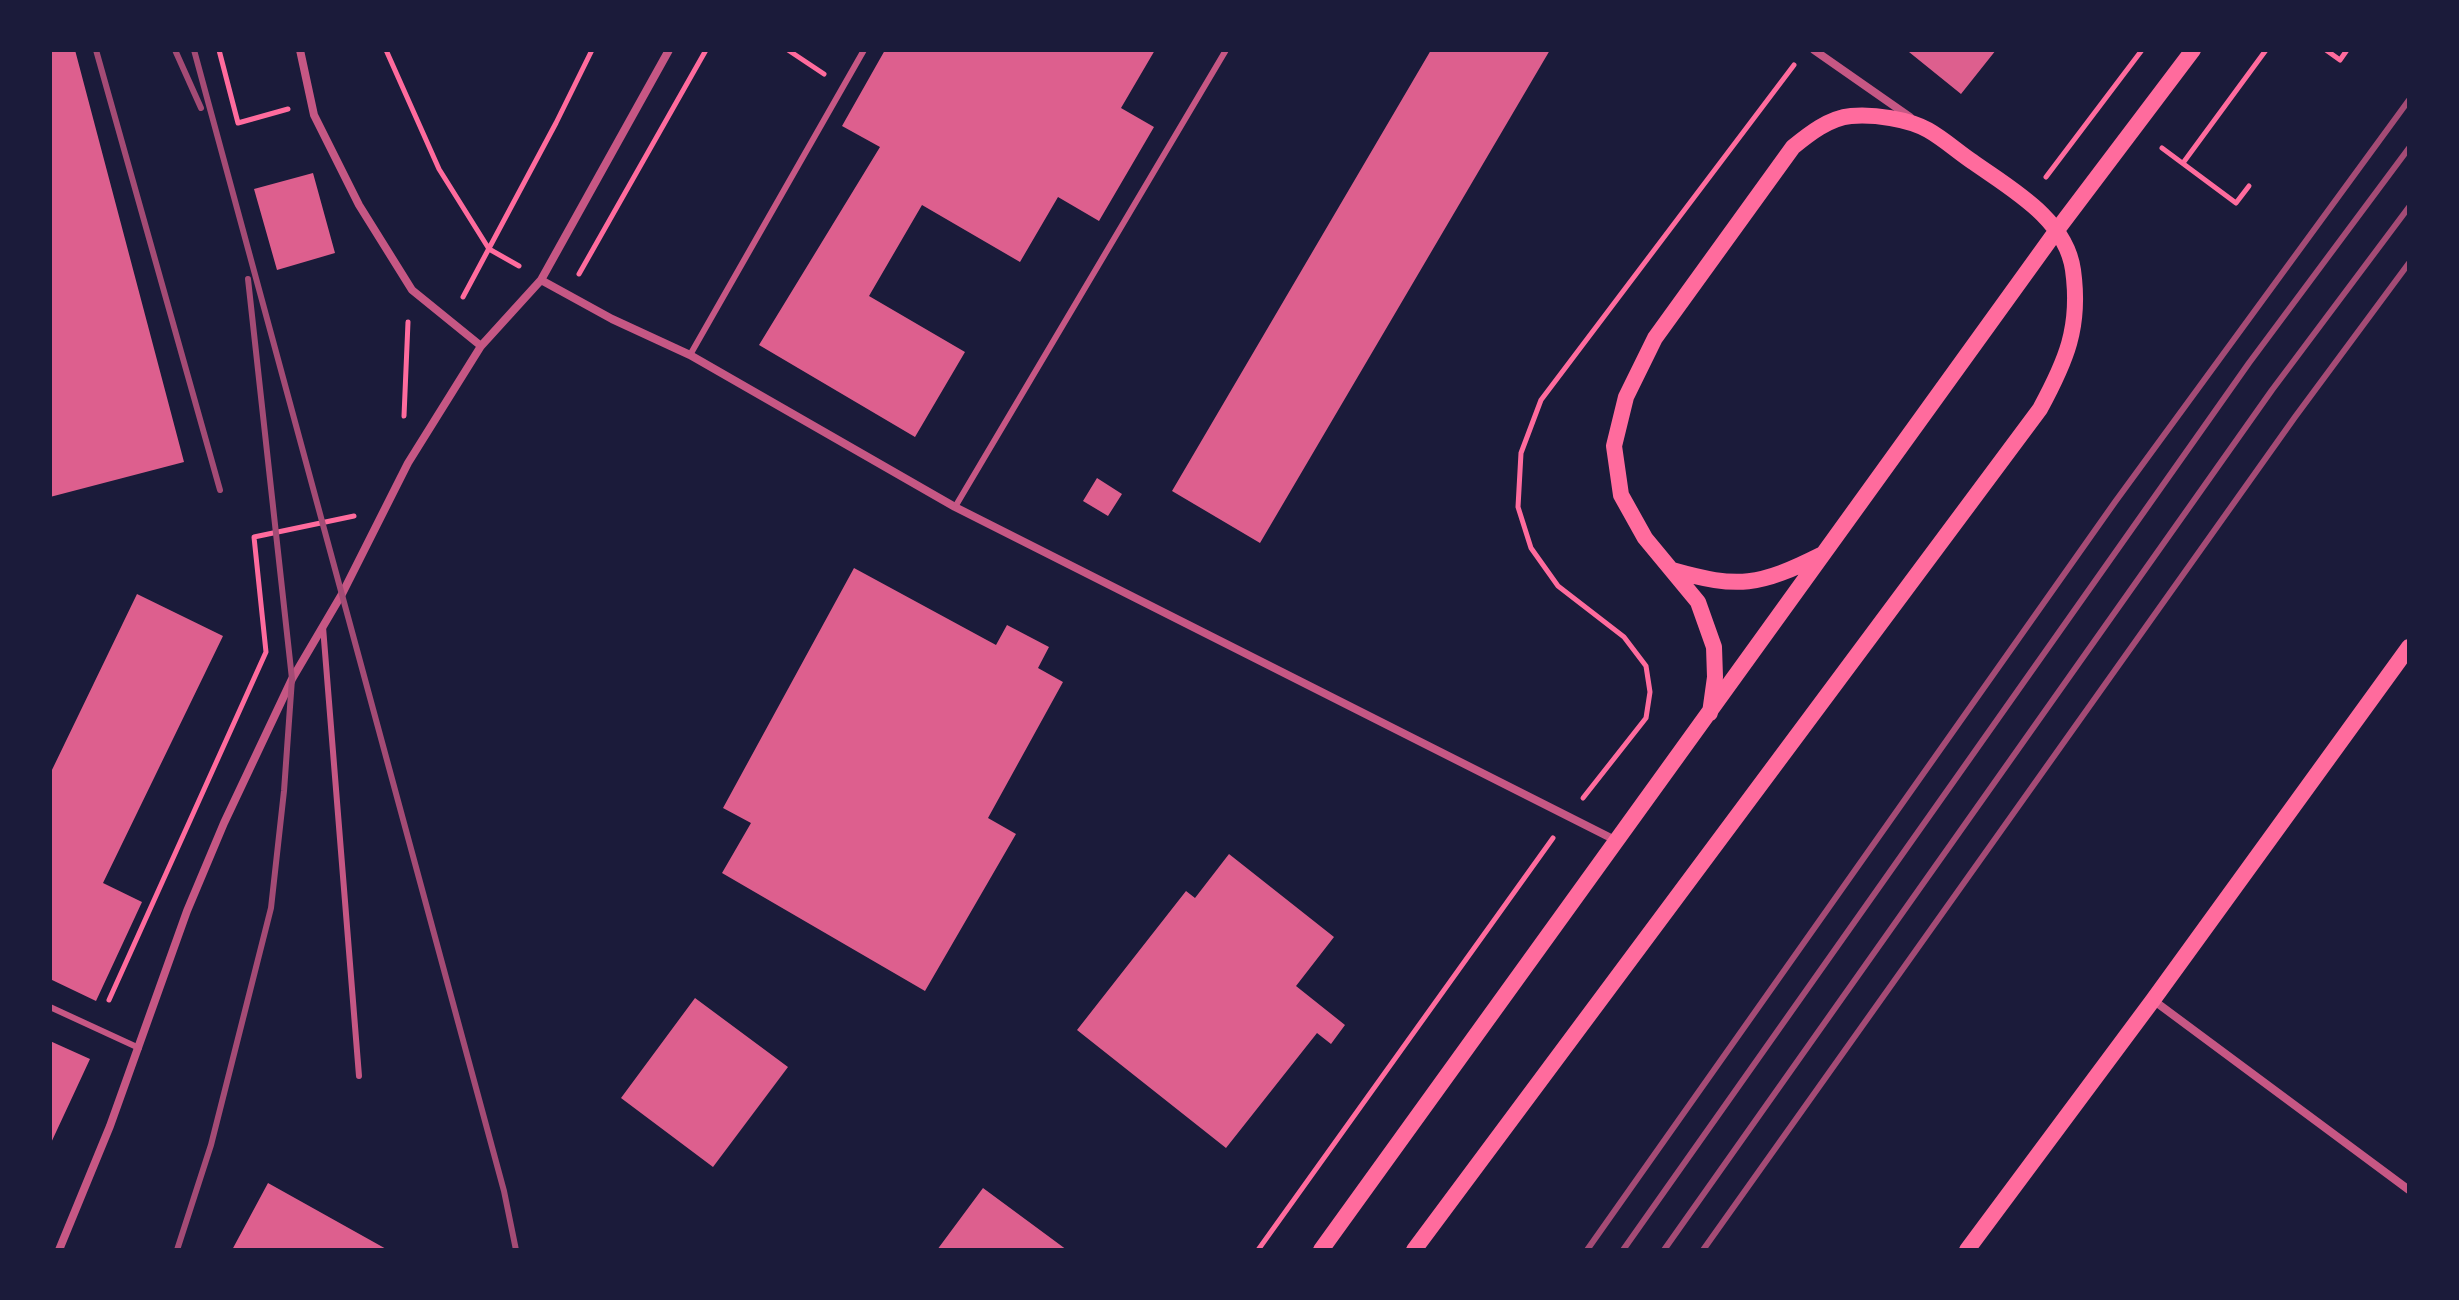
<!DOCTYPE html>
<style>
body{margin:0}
#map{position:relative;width:2459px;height:1300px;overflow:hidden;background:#1b1b3a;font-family:"Golos Text",sans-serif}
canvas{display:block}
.frame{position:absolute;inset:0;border:52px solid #1b1b3a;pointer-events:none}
</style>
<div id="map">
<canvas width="2459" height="1300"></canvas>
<div class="frame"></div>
</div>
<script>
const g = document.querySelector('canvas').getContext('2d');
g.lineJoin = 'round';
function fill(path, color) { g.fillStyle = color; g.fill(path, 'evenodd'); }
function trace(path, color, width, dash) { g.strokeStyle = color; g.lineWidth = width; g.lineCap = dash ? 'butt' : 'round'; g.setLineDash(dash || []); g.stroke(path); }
const building = new Path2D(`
 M50,50H75L184,462L50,497Z
 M885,50H1155L1121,108L1154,127L1099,221L1058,197L1020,262L922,205L869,296L965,352L915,437L759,345L880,147L842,126Z
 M1431,50H1550L1260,543L1172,491Z
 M1910,50H1996L1961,94L1909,52Z
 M313,173L335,253L277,270L254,189Z
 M1097,478L1122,494L1108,516L1083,501Z
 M854,568L996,645L1007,625L1049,647L1038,668L1063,682L988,818L1016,834L925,991L722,873L751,823L723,808Z
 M137,594L223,636L103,883L142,902L96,1001L50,979V774Z
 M1229,854L1334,937L1296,986L1345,1025L1331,1044L1317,1033L1226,1148L1077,1030L1186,891L1195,898Z
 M695,998L788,1067L713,1167L621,1098Z
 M50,1041L90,1059L50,1145Z
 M268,1183L388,1250H232Z
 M983,1188L1067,1250H937Z`);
const path = new Path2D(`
 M219,50L238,123L288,109
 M386,50L439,169L489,249L519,266
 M788,50L824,74
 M2326,50L2340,60L2347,50
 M2162,148L2236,203L2249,186
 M2183,163L2266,50
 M2046,177L2142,50
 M579,274L706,50
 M463,297L556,123L592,50
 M404,416L408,322
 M1583,798L1646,718L1650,692L1646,666L1624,637L1558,586L1531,548L1518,507L1521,453L1541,400L1794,65
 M109,1000L266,652L254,537L354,516
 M1258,1250L1553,838`);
const service = new Path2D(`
 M690,355L864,50
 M955,507L1226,50
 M323,627L359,1076
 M50,1007L139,1048`);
const minor = new Path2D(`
 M300,50L314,115L359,205L412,290L481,346
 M1814,50L1910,117
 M541,280L612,319L690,355L955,507L1615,840
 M2153,1000L2409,1190
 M59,1250L110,1126L187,911L224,823L292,679L342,594L408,463L481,346L541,280L669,50`);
const secondary = new Path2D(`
 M1672,570C1739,589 1759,586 1821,555
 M1321,1250L2057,230L2193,50
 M1414,1250L2040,409C2066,361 2081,327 2073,270C2066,219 2011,189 1973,162C1958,152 1944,139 1928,130C1908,119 1874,114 1851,116C1829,118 1809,134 1793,147L1655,338L1626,397L1614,446L1621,495L1645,538L1698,602L1714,647L1715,677L1710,713
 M1967,1250L2153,1000L2409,647`);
const rail = new Path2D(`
 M96,50L220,490
 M175,50L201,108
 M194,50L504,1191L516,1250
 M177,1250L211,1145L271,908L284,791L292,679L248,279
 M1587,1250L2115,502L2409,100
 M1623,1250L2249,363L2409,148
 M1664,1250L2272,390L2409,207
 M1703,1250L2295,417L2409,263`);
fill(building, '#dd5f8e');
trace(path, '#ff6b9d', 5);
trace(service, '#c65784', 6);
trace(minor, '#c65784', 8);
trace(secondary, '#ff6b9d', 16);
trace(rail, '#a44b75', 6);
</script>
